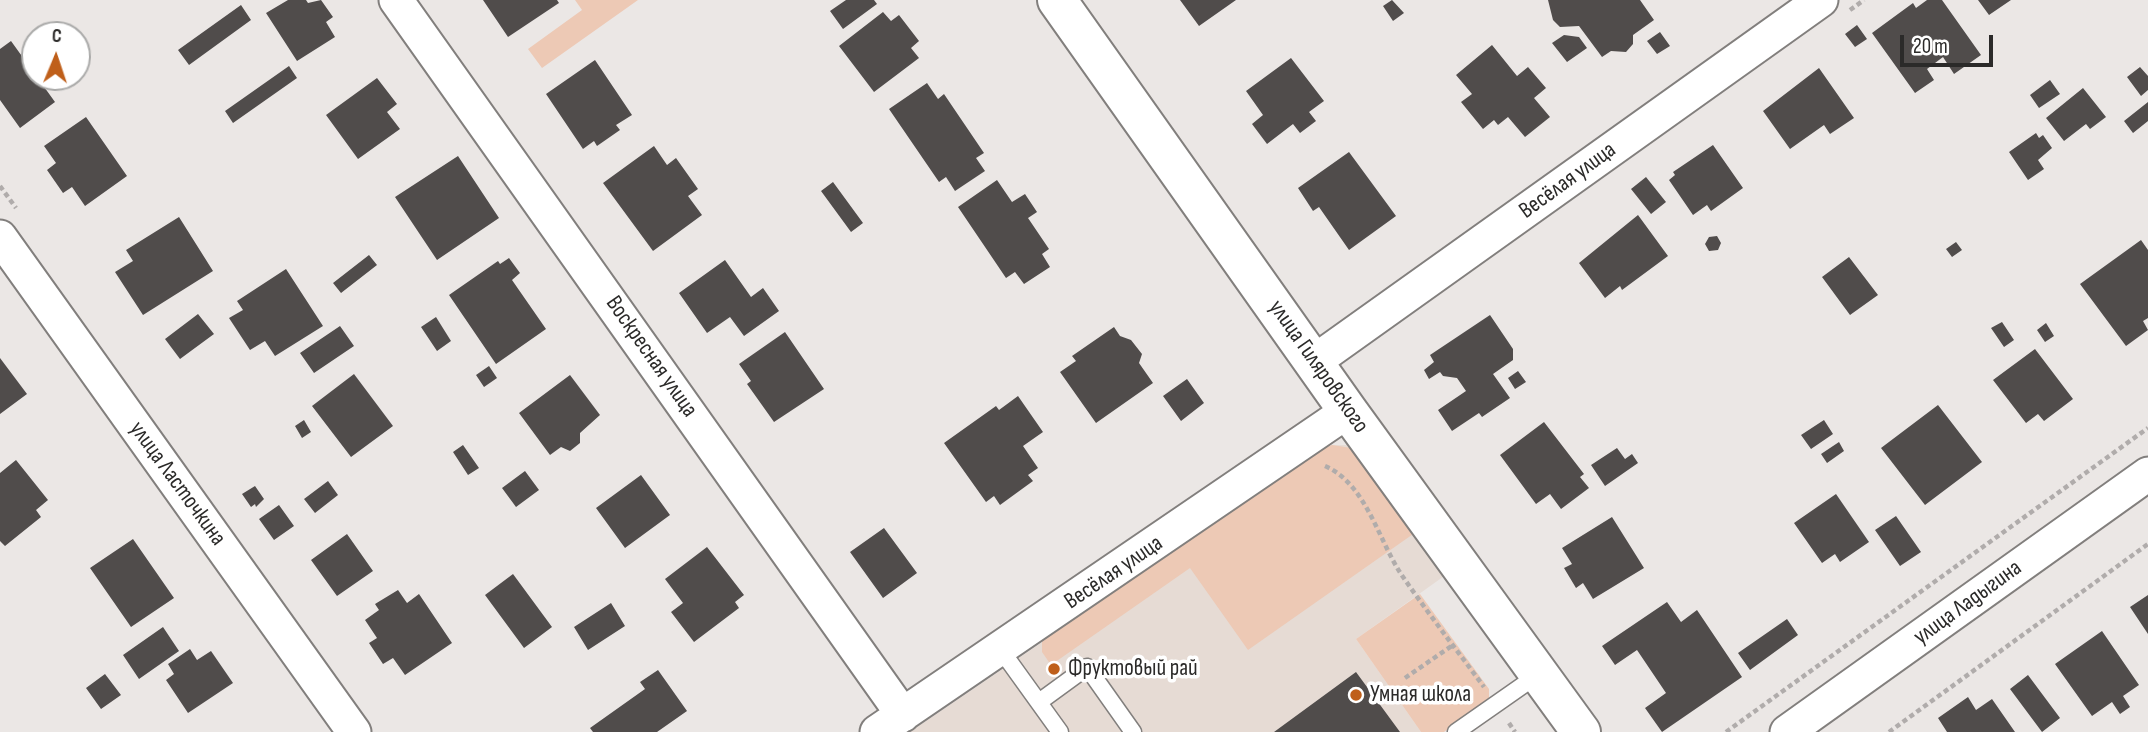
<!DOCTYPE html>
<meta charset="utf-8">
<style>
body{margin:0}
#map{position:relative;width:2148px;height:732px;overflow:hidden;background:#ebe7e5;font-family:"Sofia Sans Condensed",sans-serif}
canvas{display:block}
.north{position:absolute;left:21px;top:21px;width:70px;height:70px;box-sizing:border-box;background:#fff;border:2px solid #aaaaa9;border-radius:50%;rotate:2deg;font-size:19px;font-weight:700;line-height:28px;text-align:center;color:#2b2a29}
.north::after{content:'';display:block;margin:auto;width:24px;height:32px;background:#bf5f1a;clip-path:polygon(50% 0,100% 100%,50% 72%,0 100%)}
.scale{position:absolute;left:1900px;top:35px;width:93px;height:32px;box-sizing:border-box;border:4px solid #2b2a29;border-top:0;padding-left:9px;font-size:21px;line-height:24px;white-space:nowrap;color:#2b2a29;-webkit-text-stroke:5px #fff;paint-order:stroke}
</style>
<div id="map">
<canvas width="2148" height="732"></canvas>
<div class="north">С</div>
<div class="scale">20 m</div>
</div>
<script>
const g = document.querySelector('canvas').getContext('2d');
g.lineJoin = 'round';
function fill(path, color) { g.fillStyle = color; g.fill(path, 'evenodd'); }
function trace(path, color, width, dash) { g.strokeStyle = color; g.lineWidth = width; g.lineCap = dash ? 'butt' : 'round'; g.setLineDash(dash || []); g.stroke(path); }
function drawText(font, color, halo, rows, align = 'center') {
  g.font = font + ' "Sofia Sans Condensed",sans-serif'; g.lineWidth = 7; g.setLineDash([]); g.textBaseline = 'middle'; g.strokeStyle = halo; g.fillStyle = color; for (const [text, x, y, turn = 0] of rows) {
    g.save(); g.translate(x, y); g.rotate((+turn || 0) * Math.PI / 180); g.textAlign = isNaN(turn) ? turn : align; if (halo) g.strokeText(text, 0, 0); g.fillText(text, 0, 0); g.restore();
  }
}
const built = new Path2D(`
 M1332,445H1347L1447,574L1356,639L1421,732H910Z`);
const green = new Path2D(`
 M575,0H638L542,68L528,49L582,10Z
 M1332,445L1358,449L1416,532L1248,650L1190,568L1051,665L1042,652V639L1321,449Z
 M1420,594L1489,689V698L1444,732H1421L1356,639Z`);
const building = new Path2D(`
 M288,0H306L308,3L321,0L333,17L326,22L335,37L297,61L266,13Z
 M483,0H557L559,3L508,37Z
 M846,0H874L877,4L843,29L830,11Z
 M1180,0H1236L1199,26Z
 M1392,0L1404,13L1393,21L1383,6Z
 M1548,0H1640L1654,20L1633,35V44L1626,52L1611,51L1602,57L1579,26L1560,27L1553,20Z
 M1927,0H1942L1981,55L1954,74L1943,57L1927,69L1934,80L1915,93L1872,33L1913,3L1916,8Z
 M1978,0H2011L1989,15Z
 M241,5L251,20L189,65L178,50Z
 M883,12L891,21L899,15L919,41L911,48L919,58L874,92L839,46Z
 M1857,25L1867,39L1855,47L1845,34Z
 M1660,32L1670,46L1657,54L1647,41Z
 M1564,35L1579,37L1587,48L1567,62L1552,43Z
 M11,41L55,102L20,128L0,100V49Z
 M1492,45L1517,76L1528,67L1546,88L1534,98L1550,117L1525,137L1508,117L1498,125L1494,120L1483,129L1461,102L1472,94L1456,75Z
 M1291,58L1324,101L1309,112L1316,121L1300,133L1293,124L1267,144L1252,124L1263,115L1246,91Z
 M595,60L632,115L616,125L620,130L597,146L594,141L583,149L546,94Z
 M289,66L297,78L233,123L225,111Z
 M2140,67L2148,76V90L2141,96L2127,77Z
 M1819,68L1854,118L1830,134L1824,125L1790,149L1763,111Z
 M377,78L397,104L387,112L400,129L358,159L326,115Z
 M2050,80L2060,94L2039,108L2030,95Z
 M927,83L938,99L944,94L984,153L976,158L985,171L955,191L946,177L939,182L889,109Z
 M2083,88L2106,117L2090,129L2086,124L2064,141L2046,118Z
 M2148,102V121L2133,133L2124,121Z
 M86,117L127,176L85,206L72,187L63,193L47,170L56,163L44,146Z
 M2036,133L2039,138L2043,135L2052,148L2038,160L2044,169L2028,180L2009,152Z
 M1713,145L1743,188L1711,211L1707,205L1693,215L1669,180L1675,175L1673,172Z
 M654,146L667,165L676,158L698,189L688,196L702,215L653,251L603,183Z
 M1349,152L1396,216L1349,250L1319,207L1313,211L1298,188Z
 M458,156L499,218L437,260L395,197Z
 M1646,177L1666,202L1651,214L1631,189Z
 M997,180L1012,202L1025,194L1037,212L1028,218L1049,249L1042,254L1050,267L1024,284L1015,272L1006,278L958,207Z
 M833,182L863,223L851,232L821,191Z
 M1638,215L1668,256L1622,290L1620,286L1605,298L1579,263Z
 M179,217L213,271L143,315L115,272L133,261L126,250Z
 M1717,236L1721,243L1718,250L1709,251L1705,244L1709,237Z
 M2141,240L2148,250V318L2143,321L2148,330L2126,346L2080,284Z
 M1956,242L1962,250L1952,257L1946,249Z
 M369,255L377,265L341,293L333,283Z
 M1849,257L1878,295L1850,315L1822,277Z
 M509,258L520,273L512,280L546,329L496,364L449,295L498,261L500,264Z
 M725,260L751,297L763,288L779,311L744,336L730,317L707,333L679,293Z
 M286,269L323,326L275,356L265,341L250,350L229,318L243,310L237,301Z
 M198,314L214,334L180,359L165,339Z
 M1490,315L1513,349V360L1493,374L1510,398L1482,417L1479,413L1452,431L1438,410L1466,391L1457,378L1443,376L1440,372L1429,379L1424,370L1434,362L1430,355Z
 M436,317L451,341L437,351L421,327Z
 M2002,322L2014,340L2004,347L1991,328Z
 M2046,323L2054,336L2045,342L2037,330Z
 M340,326L354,346L314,373L300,353Z
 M1114,327L1120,336L1131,340L1142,354L1139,363L1153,383L1096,423L1060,372L1076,361L1072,356Z
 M785,332L824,389L774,422L747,384L751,381L739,364Z
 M2035,349L2073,399L2044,421L2038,414L2026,423L1993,380Z
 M0,358L27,394L0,414Z
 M489,366L497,378L484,387L476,375Z
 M1518,371L1526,382L1515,389L1508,378Z
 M354,374L393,426L351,457L312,406Z
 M570,375L600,415L580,433V443L570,451L561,447L550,455L519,413Z
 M1187,379L1204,403L1181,421L1163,396Z
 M1018,396L1043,432L1023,446L1038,468L1028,475L1033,481L1000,505L994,496L986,502L944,443L996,406L999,410Z
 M1938,405L1982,462L1925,505L1881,448Z
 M304,420L311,432L302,438L295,426Z
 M1824,420L1833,434L1811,449L1801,435Z
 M1544,422L1584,474L1580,477L1589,488L1561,509L1550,494L1536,504L1500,455Z
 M1839,442L1844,451L1827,463L1821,454Z
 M463,445L479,468L468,475L453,452Z
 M1617,448L1625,459L1632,454L1638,463L1605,486L1591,465Z
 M16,460L48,500L36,510L41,517L5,546L0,541V473Z
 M525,471L539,490L516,507L502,488Z
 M641,475L670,515L625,548L596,508Z
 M328,481L338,495L315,513L304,499Z
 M255,486L264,499L256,507L255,504L251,507L242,494Z
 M1836,494L1869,542L1840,562L1835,554L1822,563L1794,523Z
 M279,505L294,526L274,540L259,519Z
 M1896,516L1921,552L1900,566L1875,530Z
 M1612,517L1644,568L1593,599L1583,583L1576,588L1564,568L1572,564L1562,548Z
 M884,528L917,573L883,598L850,552Z
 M347,534L373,571L337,596L311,560Z
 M133,539L174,598L131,627L90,568Z
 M707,547L744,595L735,602L739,608L694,642L671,612L683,603L665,579Z
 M513,574L552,627L524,648L485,595Z
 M398,590L407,603L419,594L452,643L405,675L393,658L383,664L369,643L377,638L365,620L379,610L375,604Z
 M2148,595V634L2130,607Z
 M1667,602L1681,622L1697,610L1742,677L1662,732L1645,708L1666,693L1637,650L1615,665L1602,646Z
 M611,603L625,626L588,650L574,627Z
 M1787,619L1798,635L1750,670L1738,653Z
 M163,627L179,651L139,679L123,655Z
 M2102,631L2139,685L2123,696L2130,707L2120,714L2112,702L2092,716L2055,664Z
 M190,649L197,660L211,651L233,683L188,713L166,680L174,674L168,664Z
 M658,670L687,711L657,732H593L590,728L645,689L640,682Z
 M1356,672L1400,732H1274Z
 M105,674L121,695L101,709L86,688Z
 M2028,675L2060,718L2042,732L2010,689Z
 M1968,697L1976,710L1992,699L2015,732H1947L1938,718Z`);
const path = new Path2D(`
 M1850,10L1864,0
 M0,186L16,208
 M1325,466C1366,484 1378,539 1401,574C1427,612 1456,649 1484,687
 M1405,678L1453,645
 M1509,723L1515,732
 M1726,732L2148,428
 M1889,732L2148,544`);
const lane = new Path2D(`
 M1001,650L1060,732
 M1039,702L1087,667L1133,732
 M1456,732L1539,674`);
const street = new Path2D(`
 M396,0L903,715
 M0,237L354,732
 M1315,361L1821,0
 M877,732L1348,411
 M1787,732L2148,474`);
const secondary = new Path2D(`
 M1057,0L1348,411L1581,732`);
const markers = [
 [1054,669,7,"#bf5f1a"],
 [1356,695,7,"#bf5f1a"]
];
const streetNames = [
 ["Весёлая улица",1568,181,-36],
 ["Воскресная улица",651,357,55],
 ["улица Гиляровского",1318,367,55],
 ["улица Ласточкина",177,484,54],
 ["Весёлая улица",1114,573,-34],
 ["улица Ладыгина",1968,603,-36]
];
const poiNames = [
 ["Фруктовый рай",1068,669],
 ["Умная школа",1370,695]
];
fill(built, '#e6dbd4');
fill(green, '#edc9b5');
fill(building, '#504c4b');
trace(lane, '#827f7d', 19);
trace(street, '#827f7d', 37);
trace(secondary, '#827f7d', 42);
trace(path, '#b0acab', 4.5, [5, 3.5]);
trace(lane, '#fff', 16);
trace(street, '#fff', 33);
trace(secondary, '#fff', 38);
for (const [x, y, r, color] of markers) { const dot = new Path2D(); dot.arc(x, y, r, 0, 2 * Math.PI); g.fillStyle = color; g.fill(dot); trace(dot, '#fff', 2.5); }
drawText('23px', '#2b2a29', '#fff', streetNames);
drawText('23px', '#2b2a29', '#fff', poiNames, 'left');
</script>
